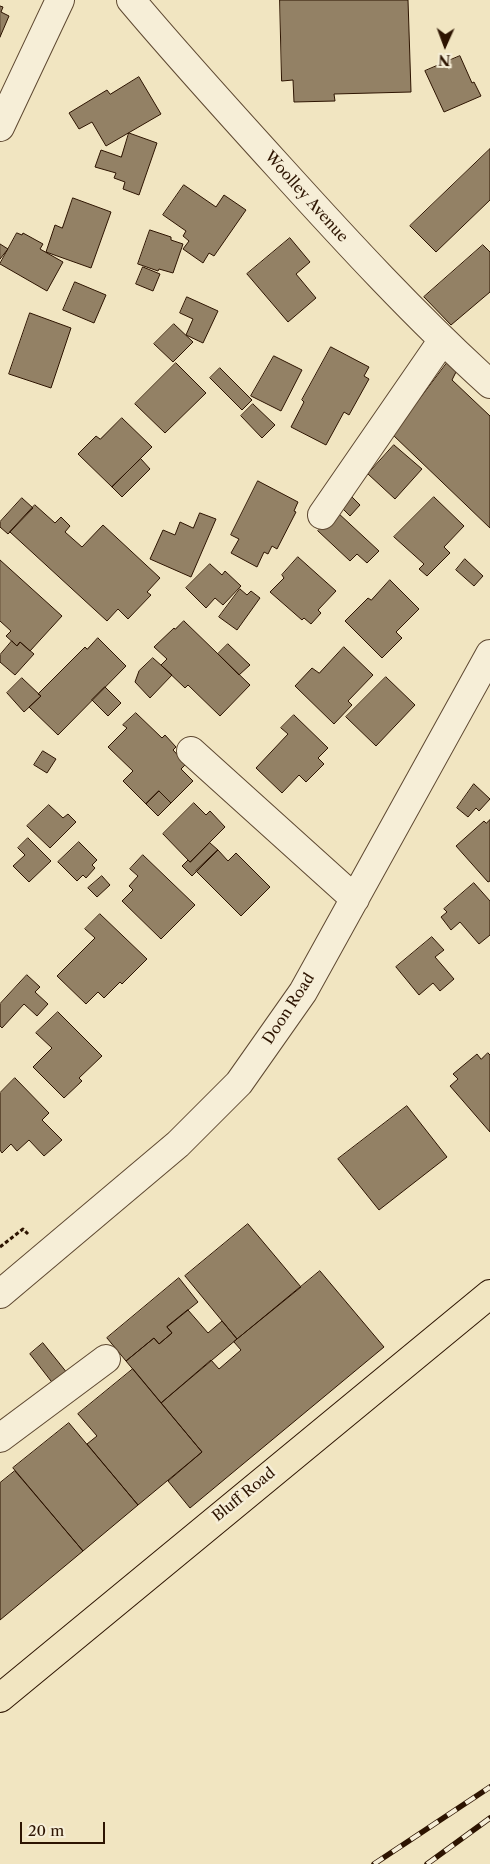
<!DOCTYPE html>
<style>
body{margin:0}
#map{position:relative;width:490px;height:1864px;overflow:hidden;background:#f1e5c1;font-family:"Libre Caslon Text",serif}
canvas{display:block}
.north{position:absolute;left:420px;top:20px;width:50px;height:50px;-webkit-text-stroke:4px #f6eed7;paint-order:stroke;rotate:182deg;font-size:14px;font-weight:700;line-height:20px;text-align:center;color:#2d1401}
.north::after{content:'';display:block;margin:auto;width:18px;height:22px;background:#2d1401;clip-path:polygon(50% 0,100% 100%,50% 72%,0 100%)}
.scale{position:absolute;left:20px;top:1822px;width:85px;height:22px;box-sizing:border-box;border:2px solid #2d1401;border-top:0;padding-left:6px;font-size:15px;line-height:18px;white-space:nowrap;color:#2d1401;-webkit-text-stroke:4px #f6eed7;paint-order:stroke}
</style>
<div id="map">
<canvas width="490" height="1864"></canvas>
<div class="north">N</div>
<div class="scale">20 m</div>
</div>
<script>
const g = document.querySelector('canvas').getContext('2d');
g.lineJoin = 'round';
function fill(path, color) { g.fillStyle = color; g.fill(path, 'evenodd'); }
function trace(path, color, width, dash) { g.strokeStyle = color; g.lineWidth = width; g.lineCap = dash ? 'butt' : 'round'; g.setLineDash(dash || []); g.stroke(path); }
function drawText(font, color, halo, rows, align = 'center') {
  g.font = font + ' "Libre Caslon Text",serif'; g.lineWidth = 5; g.setLineDash([]); g.textBaseline = 'middle'; g.strokeStyle = halo; g.fillStyle = color; for (const [text, x, y, turn = 0] of rows) {
    g.save(); g.translate(x, y); g.rotate((+turn || 0) * Math.PI / 180); g.textAlign = isNaN(turn) ? turn : align; if (halo) g.strokeText(text, 0, 0); g.fillText(text, 0, 0); g.restore();
  }
}
const building = new Path2D(`
 M280,0H408L411,92L334,94L335,101L294,102L293,80L282,81Z
 M0,6L3,7L1,12L9,16L0,37Z
 M460,56L472,83L474,82L481,96L444,112L425,71Z
 M139,77L161,114L106,146L92,122L79,129L69,113L107,90L110,94Z
 M129,133L157,143L139,195L123,189L125,182L114,178L116,173L95,167L101,150L121,157Z
 M490,149V200L436,252L410,226Z
 M184,185L216,207L224,195L246,210L214,256L209,253L203,263L183,249L189,241L183,236L186,231L163,215Z
 M73,198L111,212L91,268L46,252L55,225L62,228Z
 M150,230L171,237V240L183,244L173,273L159,269L158,271L138,264Z
 M17,233L22,235L23,233L43,244L40,249L63,262L47,291L0,264Z
 M290,238L310,262L296,274L316,298L288,322L247,274Z
 M0,244L8,249L0,259Z
 M483,245L490,252V292L451,325L424,297Z
 M143,267L160,274L153,291L136,284Z
 M75,282L106,295L94,323L63,310Z
 M187,297L218,311L203,343L186,335L193,319L180,313Z
 M30,313L71,328L51,388L9,374Z
 M174,324L193,342L173,362L154,344Z
 M331,347L369,367L364,376L369,379L349,415L344,412L326,445L291,427L304,402L302,400Z
 M274,356L302,370L281,411L251,396Z
 M176,363L206,393L165,433L135,404Z
 M447,363L457,370L452,380L490,416V528L393,435Z
 M220,368L252,400L242,410L210,378Z
 M253,404L275,425L262,438L241,416Z
 M122,418L152,447L112,487L78,454L96,436L100,439Z
 M394,445L422,469L395,499L368,474Z
 M141,459L150,469L122,497L112,487Z
 M258,481L298,502L294,511L296,512L277,549L272,546L268,554L264,552L257,567L231,553L239,539L231,535Z
 M349,494L360,505L350,516L338,504Z
 M434,497L464,526L444,547L450,553L427,576L419,569L424,564L394,537Z
 M22,498L33,508L8,534L0,527V522Z
 M35,505L55,523L61,517L70,526L65,532L82,547L103,525L160,578L147,592L151,595L128,619L118,609L107,621L10,532Z
 M337,512L379,551L367,563L357,554L350,561L318,531Z
 M200,513L216,519L191,577L150,559L163,530L175,535L180,522L193,528Z
 M298,557L336,591L318,610L321,613L311,624L304,618L302,620L270,592L284,578L282,575Z
 M465,559L483,576L474,586L456,570Z
 M0,560L62,616L30,651L20,642L17,646L6,636L11,631L0,621Z
 M210,564L222,575L225,571L241,586L223,605L215,598L206,608L186,588Z
 M390,580L419,609L396,632L402,638L382,658L345,621L368,598L371,600Z
 M240,589L247,595L251,591L260,598L237,630L219,617Z
 M184,621L250,685L220,716L188,685L185,688L161,665L167,659L154,647L174,628L175,629Z
 M98,638L126,666L58,735L29,707L41,696L38,694L85,647L87,649Z
 M12,641L17,646L20,642L34,654L15,675L0,662V655Z
 M228,644L250,665L239,675L218,654Z
 M344,647L373,675L348,701L352,705L334,724L295,686L312,668L319,673Z
 M153,658L172,675L150,698L135,682L139,671Z
 M386,677L415,705L376,746L346,717Z
 M22,678L41,696L24,712L7,693Z
 M105,687L121,703L108,716L92,700Z
 M136,713L162,738L165,735L176,747L173,750L186,764L181,769L193,781L171,803L159,791L146,804L123,781L133,771L108,747L127,728L123,725Z
 M294,715L328,748L318,758L324,764L306,782L299,775L282,793L256,768L288,734L281,728Z
 M43,751L56,759L47,773L34,765Z
 M474,784L490,799L479,811L476,808L468,817L457,808Z
 M159,791L171,803L158,816L146,804Z
 M194,803L206,815L210,811L225,827L190,862L163,834Z
 M49,805L63,818L68,814L76,822L50,848L27,826Z
 M490,820V881L488,882L456,846L484,821L486,823Z
 M28,838L51,861L29,882L13,866L25,855L18,848Z
 M79,842L97,860L92,865L95,868L86,878L83,875L77,881L58,862Z
 M210,843L218,850L192,876L182,866L188,860L190,862Z
 M218,850L228,861L236,853L270,887L241,916L196,871Z
 M143,855L195,905L161,939L122,901L133,890L129,886L138,876L130,869Z
 M102,876L110,885L97,897L88,888Z
 M474,883L490,901V935L479,944L460,922L451,930L441,917L447,912L444,909Z
 M100,914L147,959L122,984L120,982L104,998L98,992L86,1004L57,976L95,938L85,929Z
 M432,937L444,950L435,957L454,979L440,991L433,983L419,995L396,967Z
 M27,975L40,987L35,992L48,1004L37,1016L24,1004L2,1028L0,1026V1004Z
 M58,1012L102,1056L79,1078L82,1081L64,1098L33,1067L52,1048L36,1033Z
 M488,1053L490,1055V1132L450,1086L458,1079L453,1074L477,1054L481,1059Z
 M15,1078L49,1113L42,1120L62,1140L44,1156L29,1140L17,1151L11,1144L2,1153L0,1150V1093Z
 M407,1106L447,1157L379,1210L338,1159Z
 M248,1224L301,1287L237,1339L185,1276Z
 M320,1271L384,1347L190,1508L168,1481L202,1452L161,1403L211,1360L219,1369L241,1350L234,1342Z
 M179,1278L198,1302L167,1327L172,1333L159,1344L154,1338L126,1361L107,1338Z
 M188,1310L208,1333L222,1321L237,1339L161,1403L126,1361L154,1338L159,1344L172,1333L167,1327Z
 M43,1343L72,1379L58,1390L30,1354Z
 M133,1369L202,1452L138,1505L87,1444L97,1436L78,1414Z
 M69,1423L138,1505L83,1551L13,1468Z
 M15,1471L83,1551L0,1620V1483Z`);
const path = new Path2D(`
 M0,1247L23,1229L28,1234`);
const minor = new Path2D(`
 M131,0C179,57 229,112 279,167C347,242 415,316 490,384
 M0,127L60,0
 M322,515L442,341
 M191,751L355,899
 M0,1294L178,1144L239,1083L303,992L490,654
 M0,1438L106,1359`);
const major = new Path2D(`
 M0,1698L490,1294`);
const rail = new Path2D(`
 M374,1864L490,1787
 M427,1864L490,1818`);
const streetNames = [
 ["Woolley Avenue",306,197,48],
 ["Doon Road",289,1009,-57],
 ["Bluff Road",244,1495,-39]
];
fill(building, '#938165');
trace(building, '#2d1401', 1);
trace(minor, '#5e4831', 30);
trace(major, '#2d1401', 30);
trace(path, '#2d1401', 3, [4, 2.5]);
trace(minor, '#f6eed7', 28);
trace(major, '#f1e5c1', 28);
trace(rail, '#2d1401', 5.5);
trace(rail, '#f6eed7', 4, [11]);
drawText('15px', '#2d1401', '#f6eed7', streetNames);
</script>
